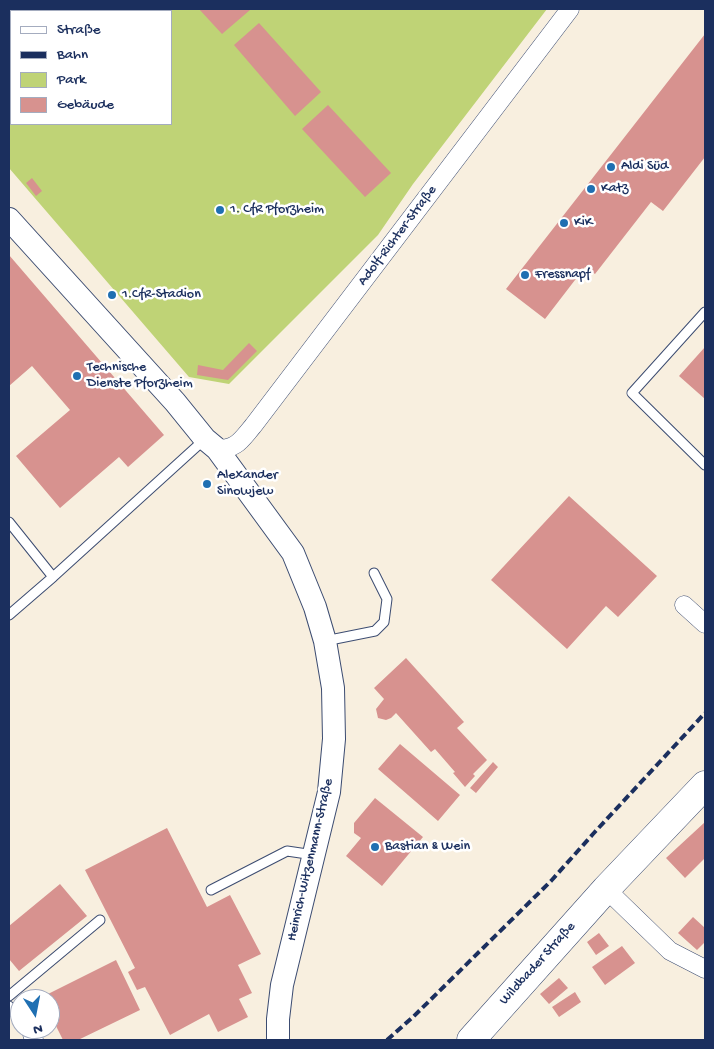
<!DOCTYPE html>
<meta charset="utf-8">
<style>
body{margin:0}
#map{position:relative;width:714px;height:1049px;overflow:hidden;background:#f8efdf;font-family:"Gochi Hand",sans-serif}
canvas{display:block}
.frame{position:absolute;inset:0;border:10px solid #1b2f5e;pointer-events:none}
.legend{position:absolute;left:10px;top:10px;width:162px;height:115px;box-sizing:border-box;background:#fff;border:1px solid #a4acbf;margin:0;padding:6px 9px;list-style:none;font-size:15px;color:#1b2f5e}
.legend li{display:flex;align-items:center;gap:10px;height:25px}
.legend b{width:25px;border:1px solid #a4acbf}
.north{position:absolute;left:10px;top:989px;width:50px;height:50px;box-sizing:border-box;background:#fff;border:1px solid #a4acbf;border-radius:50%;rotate:169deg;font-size:14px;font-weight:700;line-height:20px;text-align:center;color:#1b2f5e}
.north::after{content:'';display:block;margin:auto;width:18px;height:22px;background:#1f6fb2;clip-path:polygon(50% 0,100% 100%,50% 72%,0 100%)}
</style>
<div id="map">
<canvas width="714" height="1049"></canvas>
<div class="frame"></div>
<ul class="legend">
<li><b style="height:6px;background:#fff"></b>Straße</li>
<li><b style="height:6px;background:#1b2f5e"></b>Bahn</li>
<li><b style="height:14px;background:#bfd376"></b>Park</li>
<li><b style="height:14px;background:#d7928f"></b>Gebäude</li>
</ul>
<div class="north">N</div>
</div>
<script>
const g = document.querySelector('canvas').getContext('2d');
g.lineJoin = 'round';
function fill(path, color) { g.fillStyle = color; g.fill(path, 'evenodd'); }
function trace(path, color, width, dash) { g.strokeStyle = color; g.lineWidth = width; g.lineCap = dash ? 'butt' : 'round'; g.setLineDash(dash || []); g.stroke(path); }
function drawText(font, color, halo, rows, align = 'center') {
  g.font = font + ' "Gochi Hand",sans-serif'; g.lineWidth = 5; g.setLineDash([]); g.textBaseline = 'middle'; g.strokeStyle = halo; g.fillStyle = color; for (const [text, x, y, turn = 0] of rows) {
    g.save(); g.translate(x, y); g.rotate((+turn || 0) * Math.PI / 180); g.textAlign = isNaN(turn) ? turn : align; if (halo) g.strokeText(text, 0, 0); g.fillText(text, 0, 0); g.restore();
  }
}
const green = new Path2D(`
 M78,9H547L413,184L378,235L229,384L189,377L9,168V52L11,51V124H171V11H74Z`);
const building = new Path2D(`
 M199,9H248L250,10L222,34Z
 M259,23L321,92L295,116L234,45Z
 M705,34V157L663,211L651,202L595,274L585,267L545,319L506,289Z
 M328,105L391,173L365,197L302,129Z
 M32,178L42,191L36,196L26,183Z
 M9,255L164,435L128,467L119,457L60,508L16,456L70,410L32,366L9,386Z
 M249,343L257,351L228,380L197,375L198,365L223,370Z
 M705,347V399L679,376Z
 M569,496L657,576L618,617L606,606L567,649L491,580Z
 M406,658L464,722L457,728L487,760L473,774L475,776L465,787L453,773L455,772L435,749L431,752L396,713L391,718L386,720L378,718L376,709L384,699L374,688Z
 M400,744L460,795L438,821L378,769Z
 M493,762L498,767L476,793L470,788Z
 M375,798L423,837L382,886L346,856L361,838L354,833V823Z
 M705,822V858L685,878L666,858Z
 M167,828L207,907L230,895L261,954L238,965L252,993L239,999L248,1017L218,1032L209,1014L170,1035L145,987L137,990L128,972L135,968L85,870Z
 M60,884L87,916L19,971L9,959V926Z
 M693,917L705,928V942L697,950L678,933Z
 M599,933L609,946L596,955L587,942Z
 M622,946L635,963L605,985L592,967Z
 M116,960L140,1010L78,1040H63L50,1014V999H42V997Z
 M559,978L568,988L549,1004L540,994Z
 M575,992L581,1002L559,1017L552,1007Z`);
const service = new Path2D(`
 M705,312L632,393L705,465
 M9,522L53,577L205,439
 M9,615L53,577
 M325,641L375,631L384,622L387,599L374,573
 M211,890L287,851L314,855
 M9,996L100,920
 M9,1006L20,1020`);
const minor = new Path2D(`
 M217,449C237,449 241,440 253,426L570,9
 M684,605L705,624
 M606,889L670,951L705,969
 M32,1034L34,1040`);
const tertiary = new Path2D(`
 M9,219L175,402L205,439L217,449L293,553L315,607L325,641L333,688L334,739L329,792L282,985L278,1019V1040`);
const primary = new Path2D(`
 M471,1040L606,889L705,785`);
const rail = new Path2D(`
 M387,1040L413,1017L551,881L593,834L705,713`);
const markers = [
 [611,167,5,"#1f6fb2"],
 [591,189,5,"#1f6fb2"],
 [220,210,5,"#1f6fb2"],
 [564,223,5,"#1f6fb2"],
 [525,275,5,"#1f6fb2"],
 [112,295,5,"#1f6fb2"],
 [77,376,5,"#1f6fb2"],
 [207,484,5,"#1f6fb2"],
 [375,847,5,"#1f6fb2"]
];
const poiNames = [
 ["Aldi Süd",621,167],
 ["Katz",601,189],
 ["1. CfR Pforzheim",230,210],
 ["KiK",574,223],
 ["Fressnapf",535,275],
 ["1.CfR-Stadion",122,295],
 ["Technische",87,368],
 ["Dienste Pforzheim",87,384],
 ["Alexander",217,476],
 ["Sinowjew",217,492],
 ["Bastian & Wein",385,847]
];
const streetNames = [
 ["Adolf-Richter-Straße",398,236,-53],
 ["Heinrich-Witzenmann-Straße",311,860,-77],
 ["Wildbader Straße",538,964,-48]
];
fill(green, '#bfd376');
fill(building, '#d7928f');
trace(service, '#3c4c71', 11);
trace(minor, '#3c4c71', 19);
trace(tertiary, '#3c4c71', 24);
trace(primary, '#3c4c71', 29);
trace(service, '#fff', 9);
trace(minor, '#fff', 18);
trace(tertiary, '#fff', 22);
trace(primary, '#fff', 28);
trace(rail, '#1b2f5e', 4, [8, 4]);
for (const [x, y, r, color] of markers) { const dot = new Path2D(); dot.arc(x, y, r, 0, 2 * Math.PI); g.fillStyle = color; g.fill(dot); trace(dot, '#fff', 2); }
drawText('14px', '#1b2f5e', '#fff', poiNames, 'left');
drawText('14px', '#1b2f5e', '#fff', streetNames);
</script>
